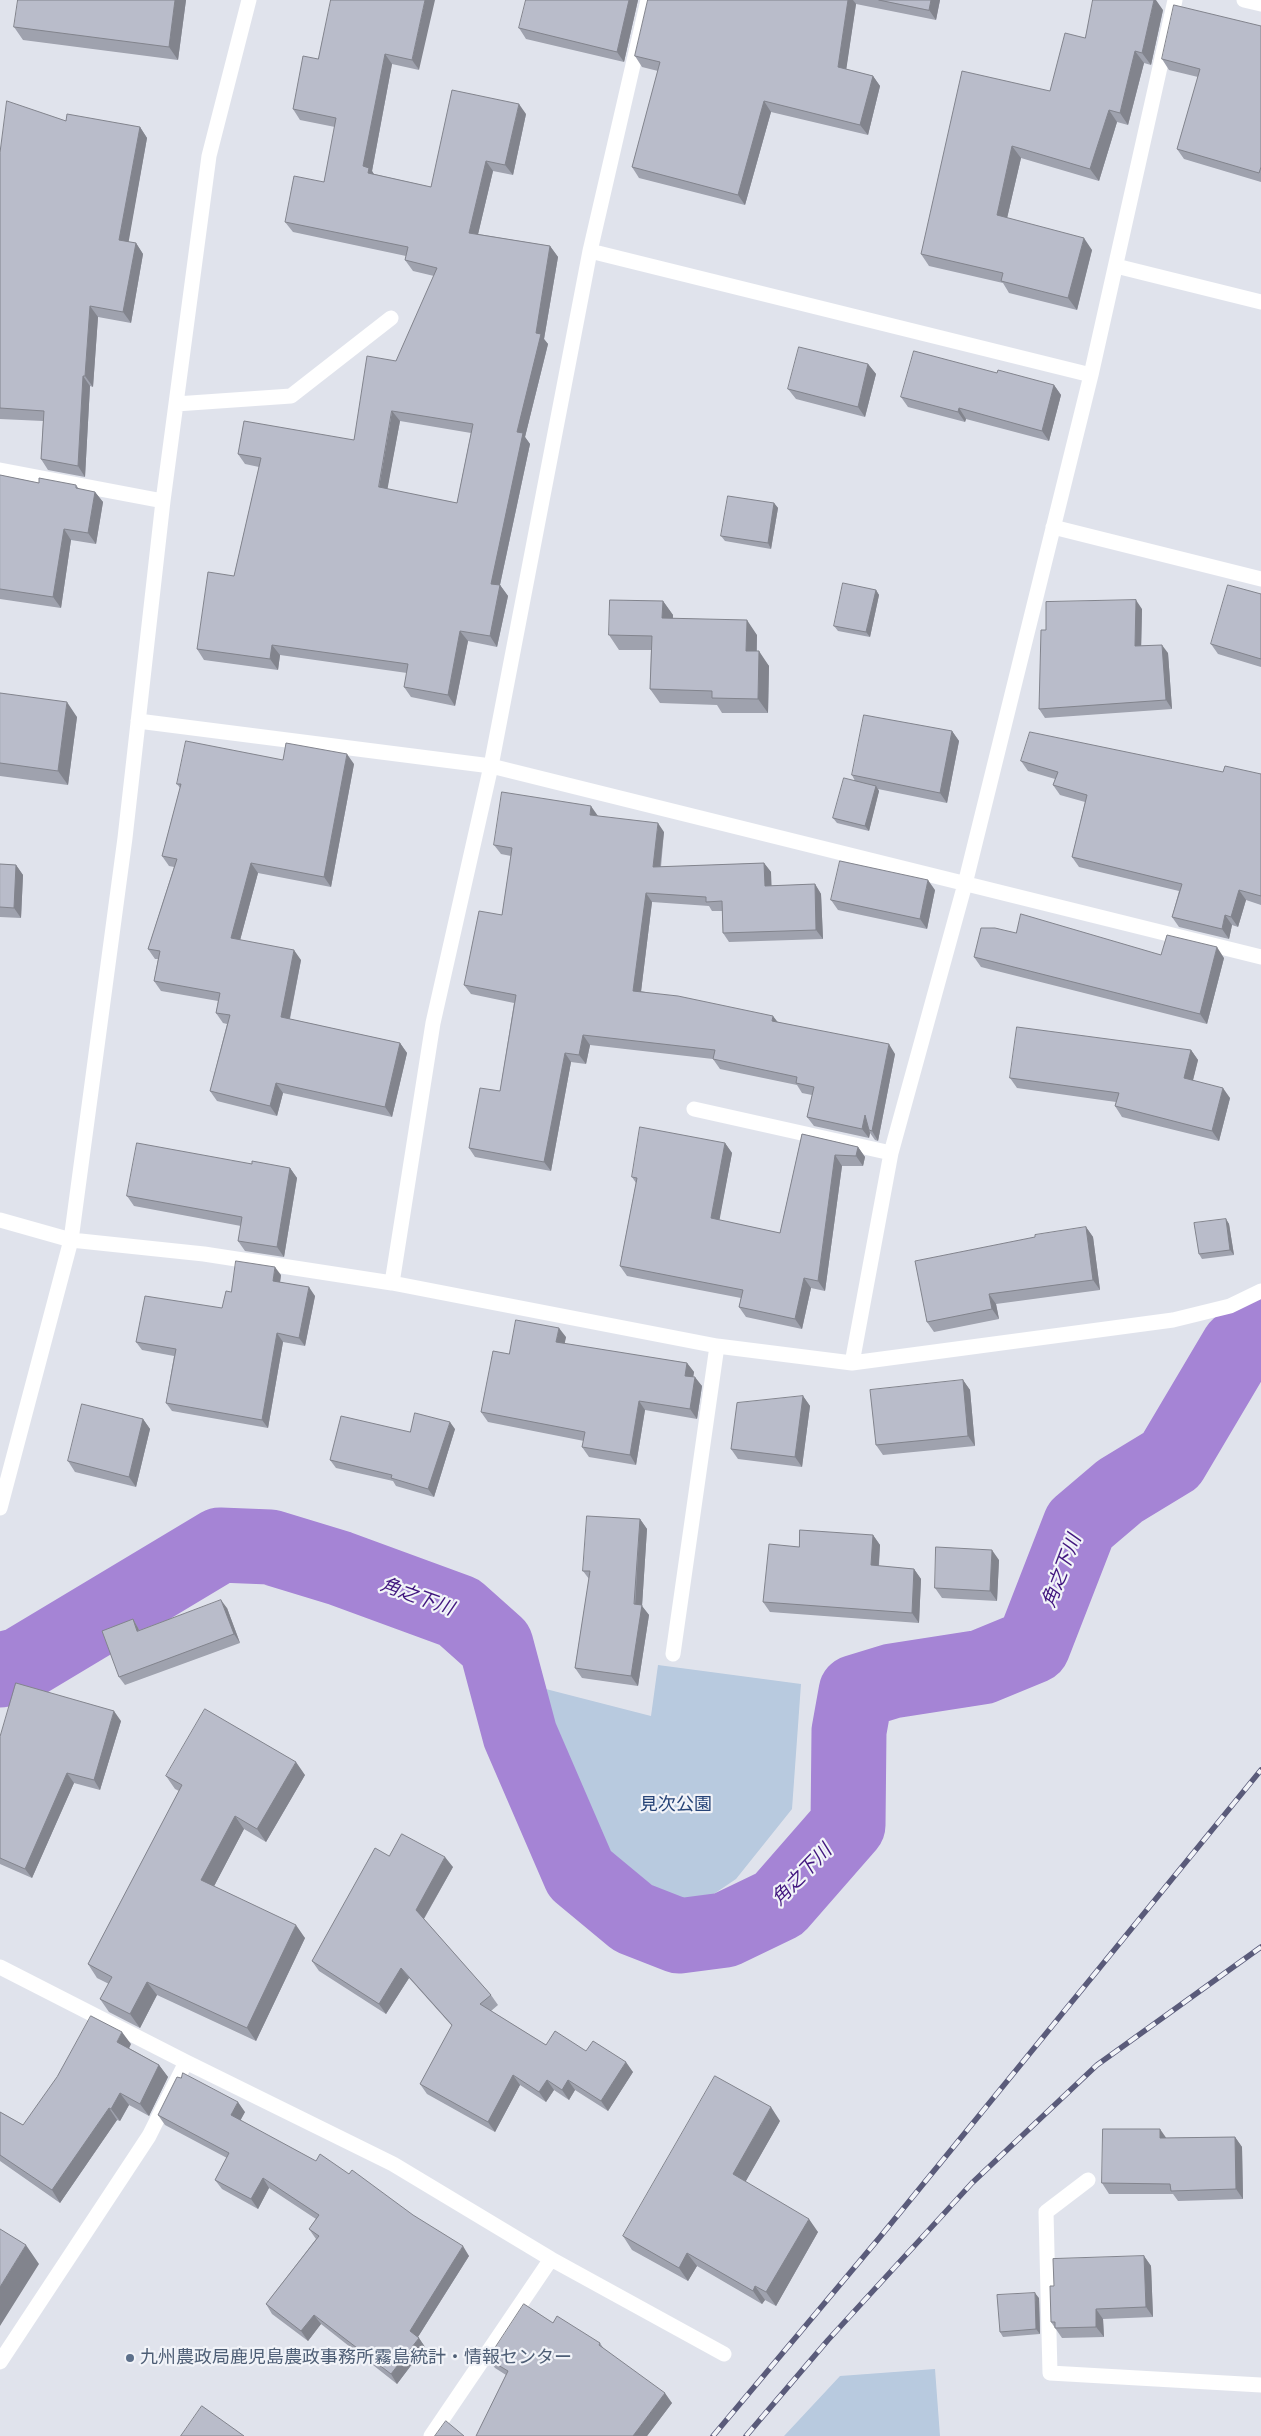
<!DOCTYPE html>
<meta charset="utf-8">
<style>
body{margin:0}
canvas{display:block;background:#e0e3ec}
</style>
<canvas width="1261" height="2436"></canvas>
<script>
const g = document.querySelector('canvas').getContext('2d');
g.lineJoin = 'round';
function fill(path, color) { g.fillStyle = color; g.fill(path, 'evenodd'); }
function trace(path, color, width, dash) { g.strokeStyle = color; g.lineWidth = width; g.lineCap = dash ? 'butt' : 'round'; g.setLineDash(dash || []); g.stroke(path); }
function drawText(font, color, halo, rows, align = 'center') {
  g.font = font + ' Rubik,"Noto Sans JP",sans-serif'; g.lineWidth = 4.5; g.setLineDash([]); g.textBaseline = 'middle'; g.strokeStyle = halo; g.fillStyle = color; for (const [text, x, y, turn = 0] of rows) {
    g.save(); g.translate(x, y); g.rotate((+turn || 0) * Math.PI / 180); g.textAlign = isNaN(turn) ? turn : align; if (halo) g.strokeText(text, 0, 0); g.fillText(text, 0, 0); g.restore();
  }
}
const green = new Path2D(`
 M658,1665L801,1684L792,1809L736,1879L702,1902L648,1897L611,1874L583,1849L557,1797L545,1741L538,1687L651,1716Z
 M935,2369L940,2436H784L840,2376Z`);
const river = new Path2D(`
 M0,1670L20,1665L220,1545L270,1547L339,1568L459,1612L496,1645L520,1735L580,1874L633,1918L679,1936L725,1930L779,1904L848,1825L849,1731L856,1692L892,1681L982,1667L1033,1646L1080,1525L1120,1491L1171,1460L1238,1347L1261,1327`);
const minor = new Path2D(`
 M1244,0L1261,4
 M590,251L1091,375
 M1116,266L1261,302
 M176,404L291,396L391,318
 M0,470L163,501
 M1053,527L1261,579
 M138,721L491,766L1261,957
 M694,1109L891,1153
 M0,1220L71,1240L204,1254L392,1283L717,1346L852,1363L1173,1320L1230,1306L1261,1291
 M392,1283L433,1023L491,766L590,251L648,0
 M852,1363L891,1153L965,884L1091,375L1175,0
 M0,1508L71,1240L125,838L163,501L209,156L249,0
 M673,1654L717,1346
 M0,1967L186,2062L393,2164L551,2259L724,2354
 M1088,2180L1046,2212L1050,2373L1261,2385
 M0,2362L149,2136L186,2062
 M431,2436L551,2259`);
const rail = new Path2D(`
 M713,2436L880,2237L1261,1770
 M746,2436L828,2340L972,2183L1097,2065L1261,1947`);
const wall = new Path2D(`
 M186,0L178,60L23,40L14,27Z
 M378,0L419,70L392,64L372,171L374,174L431,187L526,114L513,175L493,171L478,234L550,246L558,257L544,339L548,344L525,437L530,444L500,585L508,596L497,647L468,641L455,706L411,697L404,687L407,673L280,655L278,670L204,660L197,649L234,576L259,467L245,464L238,454L354,440L396,361L434,276L413,271L405,260L406,256L293,232L285,222L324,182L335,127L300,120L293,109L318,59ZM400,421L471,433L457,503L387,489Z
 M638,0L624,62L526,39L519,28Z
 M648,0H940L936,20L856,4L846,69L873,76L880,86L868,135L771,112L745,205L639,178L632,167L658,71L642,67L635,56Z
 M1163,10L1151,65L1144,63L1128,125L1117,122L1099,181L1021,158L1007,218L1092,250L1077,310L1009,293L1003,283L929,266L921,254L1050,91Z
 M1261,26V182L1184,159L1177,149L1198,77L1169,70L1162,59Z
 M66,121L140,127L147,138L128,242L136,243L143,254L131,323L98,317L93,387L90,386L85,477L48,470L41,459L43,421L0,419V153Z
 M868,364L876,374L865,417L796,399L788,389Z
 M1054,385L1061,395L1049,441L966,419L965,422L908,407L901,397Z
 M0,475L39,483L76,485L79,489L95,492L103,502L96,544L71,540L61,608L0,599Z
 M774,503L778,508L771,549L725,541L721,536Z
 M876,590L879,595L870,637L838,631L834,626Z
 M1261,594V667L1218,654L1211,644Z
 M663,601L673,615V618L757,635V651L769,666L768,713H722L717,705L660,703L650,689L651,650H619L609,635Z
 M1142,609L1141,646L1168,653L1172,709L1045,718L1039,709L1046,630Z
 M0,693L77,717L68,785L0,776Z
 M952,731L959,741L947,803L878,789L879,791L869,831L837,823L833,818L855,781L852,775Z
 M283,760L354,764L331,887L258,873L240,940L301,960L290,1019L400,1043L407,1053L392,1117L283,1093L277,1116L217,1101L210,1091L227,1024L223,1023L216,1013L218,1001L161,991L154,981L158,959H155L148,949L174,867L169,866L162,856L180,788L177,784Z
 M1021,761L1261,774V905L1246,900L1238,927L1232,925L1229,939L1179,927L1172,917L1179,891L1079,867L1072,857L1085,802L1060,795L1053,785L1055,779L1028,771Z
 M664,832L661,867L764,863L771,872V886L815,884L821,894L823,939L729,942L723,933L722,911H712L709,906L652,902L641,991L778,1022L895,1054L878,1141L875,1140L870,1133L869,1138L814,1126L807,1117L812,1095L802,1093L797,1085L720,1069L713,1059L590,1045L586,1064L571,1062L551,1171L475,1157L469,1148L500,1091L514,1003L471,994L464,985L502,915L511,856L501,854L494,845Z
 M0,864L16,865L23,875L21,918L0,917Z
 M935,890L927,929L838,910L831,900Z
 M1016,933L1161,955L1224,958L1207,1024L981,967L974,957Z
 M1191,1050L1198,1060L1193,1080L1230,1098L1219,1141L1122,1117L1115,1106L1116,1102L1017,1088L1010,1078Z
 M802,1134L858,1147L865,1157L863,1166H842L825,1291L811,1288L802,1329L746,1317L739,1307L741,1298L627,1276L620,1266L636,1183L632,1177L725,1143L732,1153L719,1220L780,1233Z
 M252,1164L290,1168L297,1178L284,1257L245,1251L238,1241L241,1226L134,1206L127,1196Z
 M1226,1219L1229,1224L1234,1255L1202,1259L1199,1254Z
 M1086,1227L1093,1237L1100,1290L996,1304L999,1319L934,1332L927,1322Z
 M281,1275L280,1282L315,1296L305,1346L283,1342L268,1428L172,1411L166,1403L174,1356L142,1350L136,1342L222,1308L231,1292Z
 M566,1337L564,1344L687,1363L694,1372L693,1377L702,1386L697,1419L645,1410L636,1465L589,1457L582,1447L584,1441L488,1422L481,1412L509,1354Z
 M963,1380L970,1390L975,1446L883,1455L876,1445Z
 M803,1396L810,1406L802,1467L738,1459L731,1449Z
 M143,1419L150,1429L136,1487L75,1472L68,1461Z
 M455,1429L434,1497L396,1486L393,1481L336,1468L330,1460L410,1432Z
 M640,1519L647,1529L642,1606L649,1615L638,1686L582,1678L575,1668L589,1579L583,1571Z
 M873,1535L880,1545L879,1566L914,1569L921,1579L919,1623L770,1612L763,1602L799,1547Z
 M999,1560L997,1601L942,1598L935,1588Z
 M227,1608L240,1643L125,1685L119,1677L133,1619L140,1631Z
 M121,1721L100,1790L74,1783L32,1878L0,1864V1737Z
 M305,1775L266,1842L244,1829L214,1886L305,1938L256,2041L157,1995L140,2028L109,2012L100,1999L109,1984L97,1978L88,1964L179,1791L175,1789L166,1776Z
 M389,1856L453,1867L424,1919L491,1995L498,2005L491,2011L546,2045L586,2051L633,2072L608,2111L575,2090L569,2100L554,2090L546,2102L520,2085L495,2132L427,2094L420,2084L452,2026L409,1978L386,2014L319,1971L312,1961Z
 M131,2044L129,2048L159,2065L168,2077L149,2116L129,2105L120,2121L117,2120L60,2203L0,2161V2112L23,2125Z
 M245,2112L240,2120L469,2256L418,2337L425,2347L397,2384L321,2324L308,2341L272,2314L266,2304L316,2239L309,2229L316,2219L269,2188L258,2209L222,2189L215,2180L227,2158L165,2125L158,2115Z
 M780,2121L745,2182L818,2232L776,2306L765,2300L762,2304L697,2266L688,2281L632,2250L623,2236Z
 M1235,2137L1242,2147L1243,2199L1178,2201L1173,2194H1109L1102,2183L1167,2138Z
 M1144,2256L1151,2266L1153,2317L1103,2319L1104,2337L1062,2338L1051,2322L1054,2286Z
 M1039,2298L1040,2334L1003,2337L1000,2332Z
 M553,2323L600,2343L604,2349L672,2403L647,2436H476L506,2375L495,2368L488,2359Z`);
const shadedWall = new Path2D(`
 M175,0H186L178,60L169,47Z
 M425,0H435L419,70L412,60Z
 M629,0H638L624,62L617,52Z
 M848,0H853L856,4L845,78L838,67Z
 M931,0H940L936,20L929,10Z
 M1154,0H1156L1163,10L1151,65L1142,53Z
 M1135,51L1144,63L1128,125L1120,113Z
 M385,54L392,64L372,171L376,178L375,183L363,166Z
 M873,76L880,86L868,135L860,125Z
 M764,101L771,112L745,205L738,195Z
 M519,104L526,114L513,175L505,165Z
 M1109,110L1117,122L1099,181L1090,169Z
 M140,127L147,138L127,251L119,240Z
 M1012,146L1021,158L1005,227L997,215Z
 M486,161L493,171L476,243L469,233Z
 M1084,238L1092,250L1077,310L1068,298Z
 M136,243L143,254L131,323L123,312Z
 M550,246L558,257L544,339L548,344L525,437L530,444L498,594L491,584L517,432L536,333Z
 M90,306L98,317L93,387L85,376Z
 M868,364L876,374L865,417L858,407Z
 M83,376L90,386L85,477L78,466Z
 M1054,385L1061,395L1049,441L1042,431Z
 M959,408L966,419L965,422L958,412Z
 M392,411L400,421L386,497L379,487Z
 M95,492L103,502L96,544L88,533Z
 M774,503L778,508L771,549L768,543Z
 M64,529L71,540L61,608L53,597Z
 M500,585L508,596L497,647L490,636Z
 M876,590L879,595L870,637L866,632Z
 M1136,600L1142,609L1141,655L1135,646Z
 M663,601L673,615L672,633L662,618Z
 M747,620L757,635L756,665L746,651Z
 M460,631L468,641L455,706L448,695Z
 M272,645L280,655L278,670L270,659Z
 M1162,645L1168,653L1172,709L1166,700Z
 M759,651L769,666L768,713L758,699Z
 M67,702L77,717L68,785L58,771Z
 M952,731L959,741L947,803L940,793Z
 M347,754L354,764L331,887L324,877Z
 M876,786L879,791L869,831L865,826Z
 M591,806L598,816L590,815Z
 M658,823L664,832L659,876L653,867Z
 M251,863L258,873L238,948L231,938Z
 M764,863L771,872L772,895L765,886Z
 M16,865L23,875L21,918L14,908Z
 M928,880L935,890L927,929L920,919Z
 M815,884L821,894L823,939L816,930Z
 M1239,890L1246,900L1238,927L1231,917Z
 M646,893L652,902L640,1000L633,991Z
 M1225,915L1232,925L1229,939L1222,929Z
 M1217,947L1224,958L1207,1024L1200,1014Z
 M294,950L301,960L288,1027L281,1017Z
 M773,1016L780,1025L772,1021Z
 M583,1035L590,1045L586,1064L579,1055Z
 M400,1043L407,1053L392,1117L385,1107Z
 M889,1044L895,1054L878,1141L872,1131Z
 M1191,1050L1198,1060L1191,1088L1184,1078Z
 M565,1053L571,1062L551,1171L544,1162Z
 M276,1083L283,1093L277,1116L270,1106Z
 M1223,1088L1230,1098L1219,1141L1212,1131Z
 M865,1115L869,1130L870,1133L869,1138L862,1129Z
 M725,1143L732,1153L718,1228L711,1218Z
 M858,1147L865,1157L863,1166L856,1156Z
 M835,1155L842,1166L825,1291L818,1281Z
 M290,1168L297,1178L284,1257L277,1247Z
 M1226,1219L1229,1224L1234,1255L1230,1250Z
 M1086,1227L1093,1237L1100,1290L1093,1280Z
 M275,1267L281,1275L279,1290L273,1281Z
 M804,1278L811,1288L802,1329L795,1319Z
 M309,1287L315,1296L305,1346L299,1338Z
 M989,1294L996,1304L999,1319L992,1309Z
 M559,1328L566,1337L563,1352L556,1342Z
 M277,1333L283,1342L268,1428L262,1420Z
 M687,1363L694,1372L692,1385L685,1376Z
 M695,1377L702,1386L697,1419L690,1409Z
 M963,1380L970,1390L975,1446L968,1436Z
 M803,1396L810,1406L802,1467L795,1457Z
 M639,1401L645,1410L636,1465L630,1455Z
 M143,1419L150,1429L136,1487L129,1477Z
 M450,1422L455,1429L434,1497L428,1489Z
 M640,1519L647,1529L642,1606L649,1615L638,1686L631,1676Z
 M873,1535L880,1545L878,1575L871,1565Z
 M992,1550L999,1560L997,1601L990,1591Z
 M914,1569L921,1579L919,1623L912,1613Z
 M221,1600L227,1608L240,1643L234,1634Z
 M133,1619L138,1628L143,1640L137,1631Z
 M114,1711L121,1721L100,1790L94,1780Z
 M296,1762L305,1775L266,1842L257,1829Z
 M67,1773L74,1783L32,1878L25,1869Z
 M235,1816L244,1829L210,1894L201,1880Z
 M445,1857L453,1867L423,1920L416,1910Z
 M296,1925L305,1938L256,2041L247,2028Z
 M401,1968L409,1978L386,2014L379,2004Z
 M147,1982L157,1995L140,2028L130,2014Z
 M122,2032L131,2044L126,2054L117,2042Z
 M626,2062L633,2072L608,2111L601,2101Z
 M159,2065L168,2077L149,2116L140,2104Z
 M513,2075L520,2085L495,2132L488,2122Z
 M547,2080L554,2090L546,2102L539,2092Z
 M568,2080L575,2090L569,2100L562,2090Z
 M120,2093L129,2105L120,2121L111,2109Z
 M238,2102L245,2112L238,2125L231,2115Z
 M771,2107L780,2121L742,2188L733,2174Z
 M109,2108L117,2120L60,2203L52,2190Z
 M1160,2129L1167,2139L1160,2138Z
 M1235,2137L1242,2147L1243,2199L1236,2189Z
 M263,2178L269,2188L258,2209L251,2199Z
 M809,2219L818,2232L776,2306L766,2292Z
 M26,2245L39,2264L0,2326V2287Z
 M463,2246L469,2256L416,2340L410,2331Z
 M687,2253L697,2266L688,2281L679,2268Z
 M1144,2256L1151,2266L1153,2317L1146,2307Z
 M755,2286L765,2300L762,2304L753,2291Z
 M1035,2293L1039,2298L1040,2334L1036,2329Z
 M1096,2309L1103,2319L1104,2337L1096,2327Z
 M314,2315L321,2324L308,2341L301,2331Z
 M419,2338L425,2347L397,2384L391,2374Z
 M665,2393L672,2403L647,2436H633Z`);
const building = new Path2D(`
 M18,0H175L169,47L14,27Z
 M331,0H425L412,60L385,54L363,166L369,168L368,173L431,187L452,90L519,104L505,165L486,161L469,233L550,246L536,333L541,334L517,432L523,433L491,584L500,585L490,636L460,631L448,695L404,687L408,664L272,645L270,659L197,649L208,572L234,576L261,458L238,454L244,421L354,440L367,356L396,361L437,268L405,260L408,247L285,222L294,176L324,182L336,118L293,109L303,56L318,59ZM392,411L473,424L457,503L379,487Z
 M526,0H629L617,52L519,28Z
 M648,0H848L838,67L873,76L860,125L764,101L738,195L632,167L660,62L635,56Z
 M879,0H931L929,10Z
 M1093,0H1154L1142,53L1135,51L1120,113L1109,110L1090,169L1012,146L997,215L1084,238L1068,298L1001,281L1003,273L921,254L962,71L1050,91L1065,33L1085,38Z
 M1174,5L1261,26V167L1259,173L1177,149L1200,69L1162,59Z
 M7,101L66,121L67,114L140,127L119,240L136,243L123,312L90,306L85,376H83L78,466L41,459L44,411L0,408V153Z
 M799,347L868,364L858,407L788,389Z
 M914,351L997,373L998,370L1054,385L1042,431L959,408L958,412L901,397Z
 M0,475L39,483V478L76,485V488L95,492L88,533L64,529L53,597L0,589Z
 M728,496L774,503L768,543L721,536Z
 M843,583L876,590L866,632L834,626Z
 M1228,585L1261,594V659L1211,644Z
 M610,600L663,601L662,618L747,620L746,651H759L758,699L712,698V691L650,689L652,636L609,635Z
 M1136,600L1135,646L1162,645L1166,700L1039,709L1041,630H1046V602Z
 M0,693L67,702L58,771L0,763Z
 M864,715L952,731L940,793L852,775Z
 M1030,732L1223,772L1225,766L1261,774V896L1239,890L1231,917L1225,915L1222,929L1172,917L1182,884L1072,857L1087,795L1053,785L1058,772L1021,761Z
 M186,741L283,760L286,743L347,754L324,877L251,863L231,938L294,950L281,1017L400,1043L385,1107L276,1083L270,1106L210,1091L230,1015L216,1013L220,993L154,981L160,951L148,949L177,859L162,856L181,784H177Z
 M844,778L876,786L865,826L833,818Z
 M502,792L591,806L590,815L658,823L653,867L764,863L765,886L815,884L816,930L723,933L722,901L706,902V897L646,893L633,991L678,996L773,1016L772,1021L889,1044L872,1131L869,1130L865,1115L862,1129L807,1117L814,1087L796,1083L797,1077L713,1059L715,1050L583,1035L579,1055L565,1053L544,1162L469,1148L480,1088L500,1091L516,995L464,985L479,911L502,915L512,848L494,845Z
 M840,861L928,880L920,919L831,900Z
 M0,864L16,865L14,908L0,907Z
 M1021,914L1161,955L1167,935L1217,947L1200,1014L974,957L981,928H995L1016,933Z
 M1017,1027L1191,1050L1184,1078L1223,1088L1212,1131L1115,1106L1119,1093L1010,1078Z
 M640,1127L725,1143L711,1218L780,1233L802,1134L858,1147L856,1156L835,1155L818,1281L804,1278L795,1319L739,1307L743,1290L620,1266L637,1178L632,1177Z
 M137,1143L252,1164V1161L290,1168L277,1247L238,1241L242,1217L127,1196Z
 M1226,1219L1230,1250L1199,1254L1194,1223Z
 M1086,1227L1093,1280L989,1294L992,1309L927,1322L915,1261L1035,1237V1235Z
 M236,1261L275,1267L273,1281L309,1287L299,1338L277,1333L262,1420L166,1403L176,1349L136,1342L145,1296L222,1308L226,1291L231,1292Z
 M516,1320L559,1328L556,1342L687,1363L685,1376L695,1377L690,1409L639,1401L630,1455L582,1447L585,1432L481,1412L493,1351L509,1354Z
 M963,1380L968,1436L876,1445L870,1390Z
 M803,1396L795,1457L731,1449L737,1403Z
 M82,1404L143,1419L129,1477L68,1461Z
 M415,1413L450,1422L428,1489L391,1478L392,1475L330,1460L341,1416L410,1432Z
 M587,1516L640,1519L634,1604L642,1605L631,1676L575,1668L590,1571H583Z
 M800,1530L873,1535L871,1565L914,1569L912,1613L763,1602L769,1544L799,1547Z
 M936,1547L992,1550L990,1591L935,1588Z
 M221,1600L234,1634L119,1677L102,1631L133,1619L137,1631Z
 M16,1683L114,1711L94,1780L67,1773L25,1869L0,1858V1737Z
 M205,1709L296,1762L257,1829L235,1816L201,1880L296,1925L247,2028L147,1982L130,2014L100,1999L112,1977L88,1964L182,1785L166,1776Z
 M402,1834L445,1857L416,1910L491,1995L480,2004L546,2045L555,2031L586,2051L593,2041L626,2062L601,2101L568,2080L562,2090L547,2080L539,2092L513,2075L488,2122L420,2084L452,2025L401,1968L379,2004L312,1961L375,1848L389,1856Z
 M91,2016L122,2032L117,2042L159,2065L140,2104L120,2093L111,2109L109,2108L52,2190L0,2155V2112L23,2125L57,2077Z
 M183,2073L238,2102L231,2115L316,2161L320,2154L349,2174L352,2170L413,2215L463,2246L410,2331L419,2338L391,2374L314,2315L301,2331L266,2304L319,2236L309,2229L319,2215L263,2178L251,2199L215,2180L229,2153L158,2115L177,2077L181,2078Z
 M715,2076L771,2107L733,2174L809,2219L766,2292L755,2286L753,2291L687,2253L679,2268L623,2236Z
 M1103,2129H1160V2138L1235,2137L1236,2189L1171,2191L1170,2184L1102,2183Z
 M0,2229L26,2245L0,2287Z
 M1144,2256L1146,2307L1096,2309V2327L1055,2328V2322H1051L1050,2286H1054L1053,2259Z
 M1035,2293L1036,2329L1000,2332L997,2295Z
 M524,2304L553,2323L557,2316L600,2343L599,2345L665,2393L633,2436H476L508,2371L488,2359Z
 M202,2406L244,2436H181Z
 M446,2421L464,2436H435Z`);
const markers = [
 [130,2358,5,"#5c6f8a"]
];
const parkNames = [
 ["見次公園",676,1805]
];
const serviceNames = [
 ["九州農政局鹿児島農政事務所霧島統計・情報センター",140,2358]
];
const waterNames = [
 ["角之下川",1062,1571,-69],
 ["角之下川",417,1597,20],
 ["角之下川",802,1875,-46]
];
fill(green, '#b8cadf');
trace(river, '#a584d5', 75);
trace(minor, '#fff', 15);
trace(rail, '#5a5b7a', 5.5);
trace(rail, '#f1f3f8', 4, [11]);
fill(wall, '#9fa2ae');
fill(shadedWall, '#82848d');
fill(building, '#b9bcca');
trace(building, '#82848d', 1);
for (const [x, y, r, color] of markers) { const dot = new Path2D(); dot.arc(x, y, r, 0, 2 * Math.PI); g.fillStyle = color; g.fill(dot); trace(dot, '#f1f3f8', 2); }
drawText('18px', '#274477', '#f1f3f8', parkNames);
drawText('18px', '#4e5e75', '#f1f3f8', serviceNames, 'left');
drawText('italic 19px', '#41167e', '#f1f3f8', waterNames);
</script>
